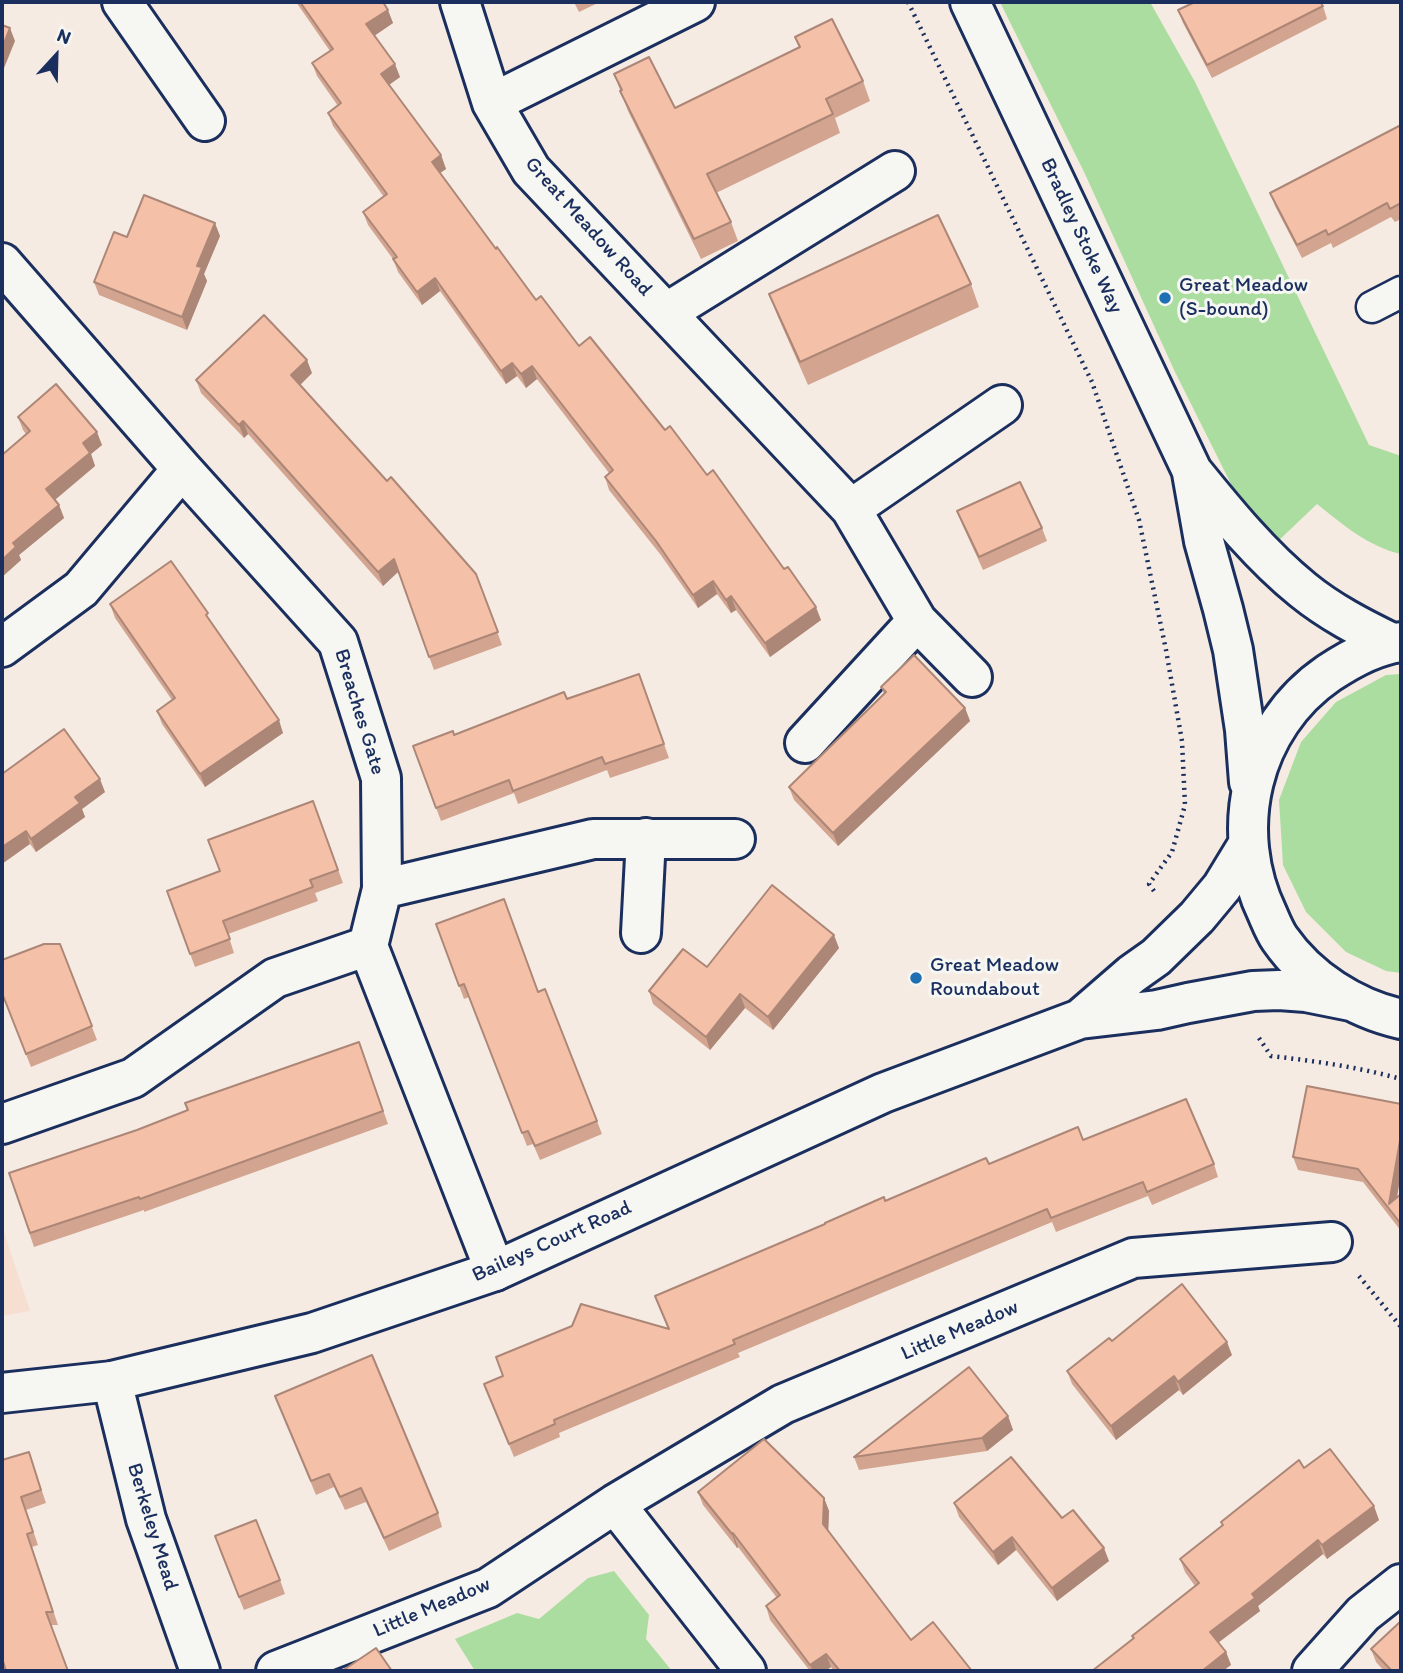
<!DOCTYPE html>
<style>
body{margin:0}
#map{position:relative;width:1403px;height:1673px;overflow:hidden;background:#f6ebe3;font-family:Itim,sans-serif}
canvas{display:block}
.frame{position:absolute;inset:0;border:4px solid #1b2f5e;pointer-events:none}
.north{position:absolute;left:21px;top:21px;width:70px;height:70px;-webkit-text-stroke:5px #f6f6f2;paint-order:stroke;rotate:22deg;font-size:19px;font-weight:700;line-height:28px;text-align:center;color:#1b2f5e}
.north::after{content:'';display:block;margin:auto;width:24px;height:32px;background:#1b2f5e;clip-path:polygon(50% 0,100% 100%,50% 72%,0 100%)}
</style>
<div id="map">
<canvas width="1403" height="1673"></canvas>
<div class="frame"></div>
<div class="north">N</div>
</div>
<script>
const g = document.querySelector('canvas').getContext('2d');
g.lineJoin = 'round';
function fill(path, color) { g.fillStyle = color; g.fill(path, 'evenodd'); }
function trace(path, color, width, dash) { g.strokeStyle = color; g.lineWidth = width; g.lineCap = dash ? 'butt' : 'round'; g.setLineDash(dash || []); g.stroke(path); }
function drawText(font, color, halo, rows, align = 'center') {
  g.font = font + ' Itim,sans-serif'; g.lineWidth = 6; g.setLineDash([]); g.textBaseline = 'middle'; g.strokeStyle = halo; g.fillStyle = color; for (const [text, x, y, turn = 0] of rows) {
    g.save(); g.translate(x, y); g.rotate((+turn || 0) * Math.PI / 180); g.textAlign = isNaN(turn) ? turn : align; if (halo) g.strokeText(text, 0, 0); g.fillText(text, 0, 0); g.restore();
  }
}
const built = new Path2D(`
 M2,1226L30,1311L2,1316Z`);
const green = new Path2D(`
 M1000,2H1150L1195,82L1369,445L1401,456V554C1369,547 1342,524 1317,504L1275,544L1246,514L1175,372L1085,174Z
 M1401,674V973L1386,971L1346,952L1306,912L1283,865L1279,800L1301,742L1336,702L1386,675Z
 M614,1571L649,1615L646,1639L672,1671H475L455,1639L517,1613L539,1619L588,1578Z`);
const path = new Path2D(`
 M908,2L1092,382L1139,520L1166,650L1182,741L1185,805L1172,852L1149,884L1156,894
 M1259,1038L1271,1056C1315,1061 1358,1067 1401,1079
 M1359,1276L1401,1327`);
const lane = new Path2D(`
 M1372,307L1401,292`);
const street = new Path2D(`
 M122,2L205,121
 M460,2L492,103L531,170L851,509L917,621L972,677
 M492,103L695,2
 M2,263L182,469L338,642L381,778L382,889L368,946L495,1271
 M666,313L895,171
 M851,509L1002,405
 M2,647L81,589L182,469
 M805,743L917,621
 M382,889L593,839H735
 M641,933L646,838
 M2,1124L133,1078L275,978L368,946
 M112,1381L146,1519L200,1671
 M615,1504L746,1671
 M276,1671L488,1588L615,1504L783,1404L1133,1258L1332,1242
 M1312,1671L1363,1614L1401,1584`);
const secondary = new Path2D(`
 M970,2L1192,471C1226,513 1261,556 1303,590C1330,612 1361,628 1392,643
 M1192,473L1204,541L1223,609L1233,650L1245,730L1249,782
 M1401,642C1375,645 1350,659 1329,673C1250,727 1227,831 1268,915C1271,922 1275,932 1280,939C1308,979 1353,1008 1401,1019
 M1080,1019L1132,974L1156,957L1197,917L1222,887L1247,846
 M2,1393L112,1381L312,1333L495,1271L883,1093L1080,1019L1157,1010L1188,1003L1253,991L1279,990L1306,992L1351,1001`);
const wall = new Path2D(`
 M296,2H383L393,23L374,36L400,77L389,85L441,155L446,169L440,173L496,249L536,300L579,346L665,430L821,620L770,657L736,610L731,613L717,594L698,608L660,554L609,490L605,477L609,473L537,379L526,388L517,376L506,384L440,291L422,305L398,272L393,259L368,225L363,212L384,197L333,126L328,113L338,106L317,76L312,63L330,51Z
 M574,2H600L579,12Z
 M1323,6L1327,19L1212,78L1183,23L1178,10Z
 M795,37L863,81L870,101L835,118L840,133L716,193L731,222L738,241L701,259L628,111L614,74L675,108L799,48Z
 M1401,125V219L1395,222L1391,217L1333,248L1331,243L1302,258L1275,206L1270,193Z
 M220,236L204,274L207,281L187,330L99,295L94,282L127,237Z
 M971,284L979,307L808,385L778,317L769,294Z
 M312,373L300,385L387,481L476,574L502,645L434,670L398,572L383,586L248,434L244,438L201,393L196,380Z
 M18,417L102,445L91,454L95,466L55,500L59,505L64,518L19,555L21,560L2,577V455L26,434L23,430Z
 M957,511L1042,528L1047,541L983,570L962,524Z
 M110,604L212,623L283,733L205,787L162,724L157,711L172,700L115,618Z
 M639,674L669,758L610,778L607,770L518,804L514,793L441,821L413,746L454,735Z
 M881,687L965,708L970,721L838,846L794,800L789,787L884,694Z
 M2,774L105,792L82,809L85,817L36,852L30,844Z
 M313,801L343,883L315,893L318,901L228,934L234,953L195,967L167,891L220,871Z
 M436,924L538,992L597,1121L602,1134L540,1160L533,1144L527,1146L469,997L464,999Z
 M60,944L97,1040L31,1067L2,994Z
 M839,948L773,1030L745,1008L710,1050L653,1004L649,991L707,967Z
 M359,1042L388,1124L144,1212V1210L34,1247L9,1173L137,1130Z
 M1307,1086L1397,1198L1401,1194V1231L1363,1182L1298,1170L1293,1157Z
 M1083,1140L1214,1164L1218,1177L1152,1205L1148,1196L1056,1232L1052,1222L738,1353L740,1357L559,1433L560,1437L514,1457L484,1384L503,1376L496,1357L668,1329L655,1296L885,1201L989,1164Z
 M1112,1341L1232,1355L1183,1395L1179,1390L1116,1440L1072,1384L1067,1371Z
 M275,1396L438,1513L442,1527L389,1551L366,1502L345,1510L334,1487L316,1495Z
 M1008,1416L1013,1430L987,1451L859,1470L854,1457Z
 M29,1452L46,1503L26,1510L38,1545L32,1547L58,1625H51L2,1658V1460Z
 M1304,1468L1379,1520L1327,1559L1323,1554L1258,1606L1260,1611L1218,1643L1226,1652L1231,1665L1133,1639L1132,1636L1195,1586L1185,1572L1180,1559L1222,1526L1221,1522Z
 M698,1492L824,1498L829,1511L828,1531L911,1640L972,1671H834L831,1667L825,1671H810L770,1620L766,1606L777,1598L738,1547L737,1548L703,1505Z
 M954,1503L1062,1518L1109,1561L1057,1601L1016,1550L998,1565L959,1517Z
 M219,1549L280,1580L285,1594L244,1610Z
 M1371,1649L1401,1671H1384L1376,1662Z`);
const shadedWall = new Path2D(`
 M388,10L393,23L371,38L366,24Z
 M10,28L15,41L2,73V48Z
 M395,64L400,77L386,87L381,74Z
 M441,155L446,169L437,175L432,162Z
 M215,223L220,236L204,274L207,281L187,330L182,317L197,266Z
 M435,278L440,291L422,305L417,292Z
 M307,360L312,373L296,389L291,375Z
 M512,363L517,376L506,384L501,371Z
 M532,366L537,379L526,388L521,374Z
 M243,421L248,434L244,438L239,425Z
 M97,432L102,445L91,454L95,466L51,503L46,489L83,443Z
 M59,505L64,518L19,555L21,560L2,577V560L13,543Z
 M394,559L398,572L383,586L378,572Z
 M713,581L717,594L698,608L693,595Z
 M731,596L736,610L731,613L726,600Z
 M816,607L821,620L770,657L765,643Z
 M965,708L970,721L838,846L833,833Z
 M279,720L283,733L205,787L200,774Z
 M100,779L105,792L82,809L85,817L36,852L31,839L75,797Z
 M26,831L30,844L2,864V847Z
 M834,935L839,948L773,1030L768,1017Z
 M740,994L745,1008L710,1050L706,1037Z
 M1401,1135V1174L1394,1215L1389,1204Z
 M1227,1342L1232,1355L1183,1395L1178,1382Z
 M1174,1376L1179,1390L1116,1440L1111,1426Z
 M1008,1416L1013,1430L987,1451L982,1438Z
 M824,1498L829,1511L828,1537L823,1524Z
 M1374,1506L1379,1520L1327,1559L1322,1545Z
 M733,1533L738,1547L737,1548L732,1534Z
 M1012,1537L1016,1550L998,1565L993,1552Z
 M1318,1540L1323,1554L1258,1606L1260,1611L1215,1645L1210,1632L1252,1594Z
 M1104,1548L1109,1561L1057,1601L1052,1588Z
 M1226,1652L1231,1665L1223,1671H1202Z
 M826,1654L831,1667L825,1671H813L810,1665Z`);
const building = new Path2D(`
 M300,2H383L388,10L366,24L395,64L381,74L441,155L432,162L496,249L497,247L536,300L541,296L579,346L590,337L665,430L670,426L707,475L713,470L784,569L788,567L816,607L765,643L731,596L726,600L713,581L693,595L656,541L605,477L613,470L532,366L521,374L512,363L501,371L435,278L417,292L393,259L397,257L363,212L387,194L328,113L341,103L312,63L333,49Z
 M1195,2H1320L1323,6L1207,65L1178,10Z
 M832,19L863,81L826,99L833,114L707,174L731,222L694,239L620,91L622,90L614,74L649,57L675,108L800,47L795,37Z
 M2,25L10,28L2,48Z
 M1401,125V203L1390,209L1387,203L1328,235L1326,230L1297,245L1270,193Z
 M144,195L215,223L197,266L202,267L182,317L94,282L114,232L127,237Z
 M938,215L971,284L800,362L769,294Z
 M264,315L307,360L291,375L387,481L391,477L476,574L498,632L429,657L394,559L378,572L243,421L239,425L196,380Z
 M56,384L97,432L83,443L90,453L46,489L59,505L13,543L16,547L2,560V455L30,431L18,417Z
 M1020,482L1042,528L979,557L957,511Z
 M171,561L208,613L206,615L279,720L200,774L157,711L175,698L110,604Z
 M914,655L965,708L833,833L789,787L886,692L881,687Z
 M639,674L664,744L605,764L602,757L513,791L509,780L436,808L413,746L453,731L454,735L564,692L567,699Z
 M64,729L100,779L75,797L80,803L31,839L26,831L2,847V774Z
 M313,801L338,870L310,880L313,887L223,921L230,939L190,954L167,891L220,871L208,840Z
 M772,885L834,935L768,1017L740,994L706,1037L649,991L683,949L707,967Z
 M504,899L538,992L545,989L597,1121L535,1146L528,1131L522,1133L464,984L459,986L436,924Z
 M44,944H60L92,1026L26,1054L2,993V960Z
 M359,1042L383,1111L140,1199L139,1197L30,1233L9,1173L137,1130L188,1110L185,1103Z
 M1307,1086L1401,1104V1135L1389,1204L1401,1194V1224L1358,1169L1293,1157Z
 M1186,1099L1214,1164L1147,1192L1143,1182L1051,1218L1047,1209L733,1340L735,1344L554,1420L555,1424L509,1444L484,1384L503,1376L496,1357L572,1326L581,1304L669,1329L655,1296L825,1224V1223L884,1197L885,1201L986,1158L989,1164L1078,1127L1083,1140Z
 M1182,1284L1227,1342L1178,1382L1174,1376L1111,1426L1067,1371L1109,1338L1112,1341Z
 M372,1355L438,1513L384,1538L361,1488L340,1497L329,1474L311,1481L275,1396Z
 M969,1367L1008,1416L982,1438L854,1457Z
 M764,1439L824,1498L823,1524L911,1640L933,1622L972,1671H840L826,1654L810,1665L766,1606L780,1595L733,1533L732,1534L698,1492Z
 M1330,1449L1374,1506L1322,1545L1318,1540L1252,1594L1255,1598L1210,1632L1226,1652L1202,1671H1092L1134,1638L1132,1636L1199,1583L1180,1559L1223,1525L1221,1522L1299,1460L1304,1468Z
 M29,1452L41,1490L21,1497L33,1532L27,1534L53,1612H46L68,1671H6L2,1658V1460Z
 M1011,1457L1062,1518L1073,1510L1104,1548L1052,1588L1012,1537L993,1552L954,1503Z
 M256,1520L280,1580L239,1597L215,1536Z
 M1401,1621V1671H1392L1371,1649Z
 M376,1648L392,1671H342Z`);
const markers = [
 [1165,298,7,"#1f6fb2"],
 [916,978,7,"#1f6fb2"]
];
const streetNames = [
 ["Great Meadow Road",588,227,48],
 ["Bradley Stoke Way",1081,236,65],
 ["Breaches Gate",359,712,73],
 ["Baileys Court Road",552,1242,-24],
 ["Little Meadow",960,1331,-23],
 ["Berkeley Mead",152,1527,73],
 ["Little Meadow",432,1608,-23]
];
const poiNames = [
 ["Great Meadow",1179,286],
 ["(S-bound)",1179,310],
 ["Great Meadow",930,966],
 ["Roundabout",930,990]
];
fill(built, '#f6ded1');
fill(green, '#aadd9f');
trace(lane, '#1b2f5e', 35);
trace(street, '#1b2f5e', 44);
trace(secondary, '#1b2f5e', 44);
trace(path, '#1b2f5e', 4.5, [2, 5]);
trace(lane, '#f6f6f2', 30);
trace(street, '#f6f6f2', 38);
trace(secondary, '#f6f6f2', 38);
fill(wall, '#d3a590');
fill(shadedWall, '#ac8676');
fill(building, '#f5c0a8');
trace(building, '#ac8676', 2);
for (const [x, y, r, color] of markers) { const dot = new Path2D(); dot.arc(x, y, r, 0, 2 * Math.PI); g.fillStyle = color; g.fill(dot); trace(dot, '#f6f6f2', 2.5); }
drawText('21px', '#1b2f5e', '#f6f6f2', streetNames);
drawText('21px', '#1b2f5e', '#f6f6f2', poiNames, 'left');
</script>
